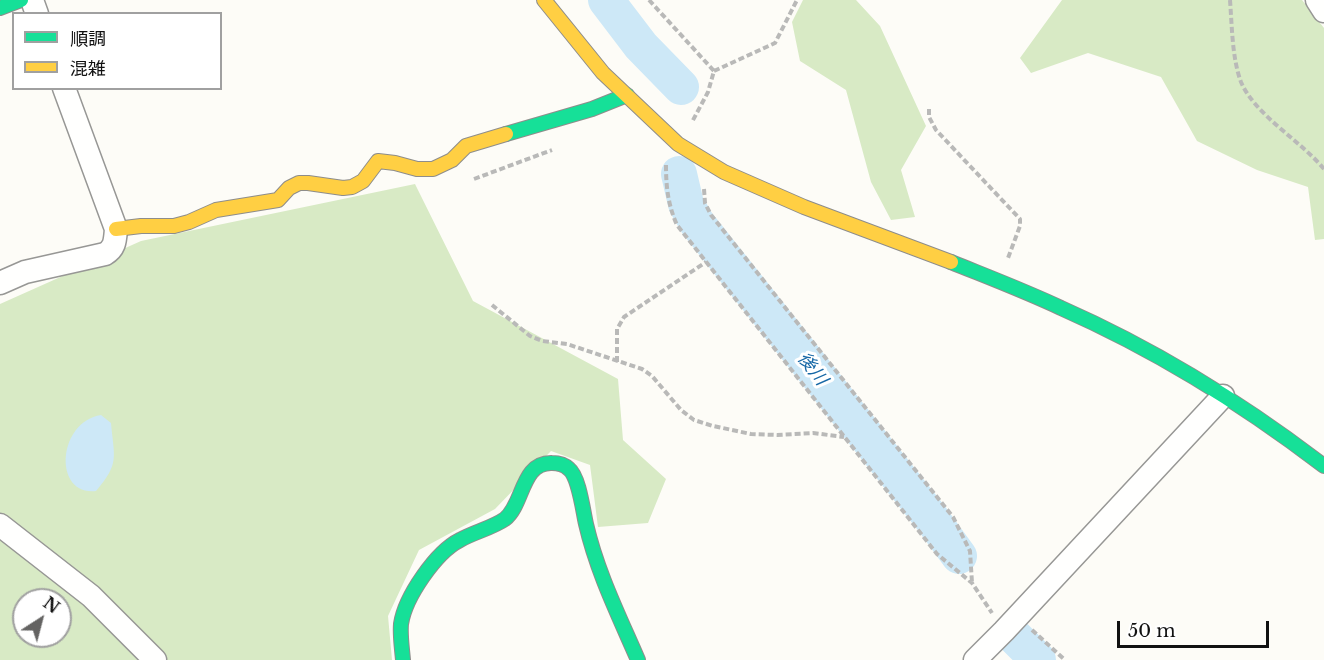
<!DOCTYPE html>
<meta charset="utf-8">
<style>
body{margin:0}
#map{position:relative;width:1324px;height:660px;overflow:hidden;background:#fdfcf7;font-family:"Libre Baskerville","Noto Sans JP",serif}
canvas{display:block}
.legend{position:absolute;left:12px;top:12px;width:210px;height:78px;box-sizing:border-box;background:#fff;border:2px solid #a0a0a0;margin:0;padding:8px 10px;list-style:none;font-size:18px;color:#111}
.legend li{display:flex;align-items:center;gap:12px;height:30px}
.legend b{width:30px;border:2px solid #a0a0a0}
.north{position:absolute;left:12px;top:588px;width:60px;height:60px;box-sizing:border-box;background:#fff;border:2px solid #a0a0a0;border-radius:50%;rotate:36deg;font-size:16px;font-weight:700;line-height:24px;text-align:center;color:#111}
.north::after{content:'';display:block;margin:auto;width:21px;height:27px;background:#646362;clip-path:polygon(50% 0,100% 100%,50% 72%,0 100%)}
.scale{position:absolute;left:1117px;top:621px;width:152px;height:27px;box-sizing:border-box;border:3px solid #111;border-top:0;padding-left:8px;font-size:18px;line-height:21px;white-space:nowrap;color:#111;-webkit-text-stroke:4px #fff;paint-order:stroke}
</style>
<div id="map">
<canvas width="1324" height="660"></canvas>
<ul class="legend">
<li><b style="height:8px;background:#16e098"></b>順調</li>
<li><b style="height:8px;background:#ffcf43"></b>混雑</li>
</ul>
<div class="north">N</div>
<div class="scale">50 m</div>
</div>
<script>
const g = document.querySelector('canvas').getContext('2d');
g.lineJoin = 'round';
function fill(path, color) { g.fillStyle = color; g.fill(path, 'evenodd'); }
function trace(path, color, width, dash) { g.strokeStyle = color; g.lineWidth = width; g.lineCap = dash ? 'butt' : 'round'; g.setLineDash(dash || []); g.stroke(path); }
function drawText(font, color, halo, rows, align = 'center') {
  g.font = font + ' "Libre Baskerville","Noto Sans JP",serif'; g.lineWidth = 6; g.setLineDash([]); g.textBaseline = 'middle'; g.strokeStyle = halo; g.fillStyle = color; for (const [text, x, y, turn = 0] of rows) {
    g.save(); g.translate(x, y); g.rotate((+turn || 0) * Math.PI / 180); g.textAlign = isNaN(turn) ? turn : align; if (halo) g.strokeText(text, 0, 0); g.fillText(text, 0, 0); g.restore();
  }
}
const forest = new Path2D(`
 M803,0H856L880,26L926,126L901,170L915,217L891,220L871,182L846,90L800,61L792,22Z
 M1062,0H1302L1324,28V239L1315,240L1308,187L1257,170L1197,141L1161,77L1088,53L1031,73L1020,58Z
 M415,184L473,301L618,379L623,440L666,479L648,523L598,527L590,465L551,451L495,509L419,550L388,616L392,660H0V304L141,241ZM24,600H60V636H24Z`);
const water = new Path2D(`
 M101,415L111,423C114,458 120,463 96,491C53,496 57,422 101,415Z`);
const river = new Path2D(`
 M606,0L641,46L681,87
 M679,174L686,204L697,223L932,519L959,556
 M1015,637L1038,660`);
const path = new Path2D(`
 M649,0L714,71L708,92L692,122
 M1230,0C1232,26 1232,58 1241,82C1255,115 1301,141 1324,169
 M714,71L775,43L797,0
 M929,109V117L936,130L1020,219V226L1008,258
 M666,165C666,187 668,205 677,225L937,554L972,583L992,613
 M474,179L552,150
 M704,189L705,203L711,215L953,517L970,551L972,583
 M492,305L530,336L542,341L567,344L642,369L652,376L681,410L694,420L713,426L751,434L777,435L813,433L844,437
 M617,362V329L624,317L706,262
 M1032,630L1065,660`);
const street = new Path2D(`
 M32,0L37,14
 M1317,0L1324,11
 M0,283L25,272L105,254C115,248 115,241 116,229L64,88
 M0,525L91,596L155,660
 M975,660L1004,631L1223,396`);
const fast = new Path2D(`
 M0,8L21,0
 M506,134L592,109L627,95
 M951,262C988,277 1025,291 1061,308C1154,349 1243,404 1324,466
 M403,660C402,648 400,636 401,624C405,597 436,552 460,540C474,532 492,528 505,519C524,504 521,462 552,463C558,463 564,464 569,469C579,477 583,511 586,524C597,572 619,616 638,660`);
const slow = new Path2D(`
 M544,0L603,73L678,144L724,172L804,207L951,262
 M116,229L141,226H174L189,222L216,210L278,200L289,188L299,183H308L343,188L352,187L363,181L378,161L395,163L417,169H433L452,160L466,146L506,134`);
const waterNames = [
 ["後川",812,369,52]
];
fill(forest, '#d8eac5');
fill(water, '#cde8f7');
trace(river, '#cde8f7', 36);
trace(street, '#979795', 25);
trace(fast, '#8e8d8b', 16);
trace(slow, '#8e8d8b', 16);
trace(path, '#b9b9b8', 4, [6, 3]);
trace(street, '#fffffe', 22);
trace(fast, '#16e098', 14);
trace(slow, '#ffcf43', 14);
drawText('italic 18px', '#1768a6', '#fff', waterNames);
</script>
